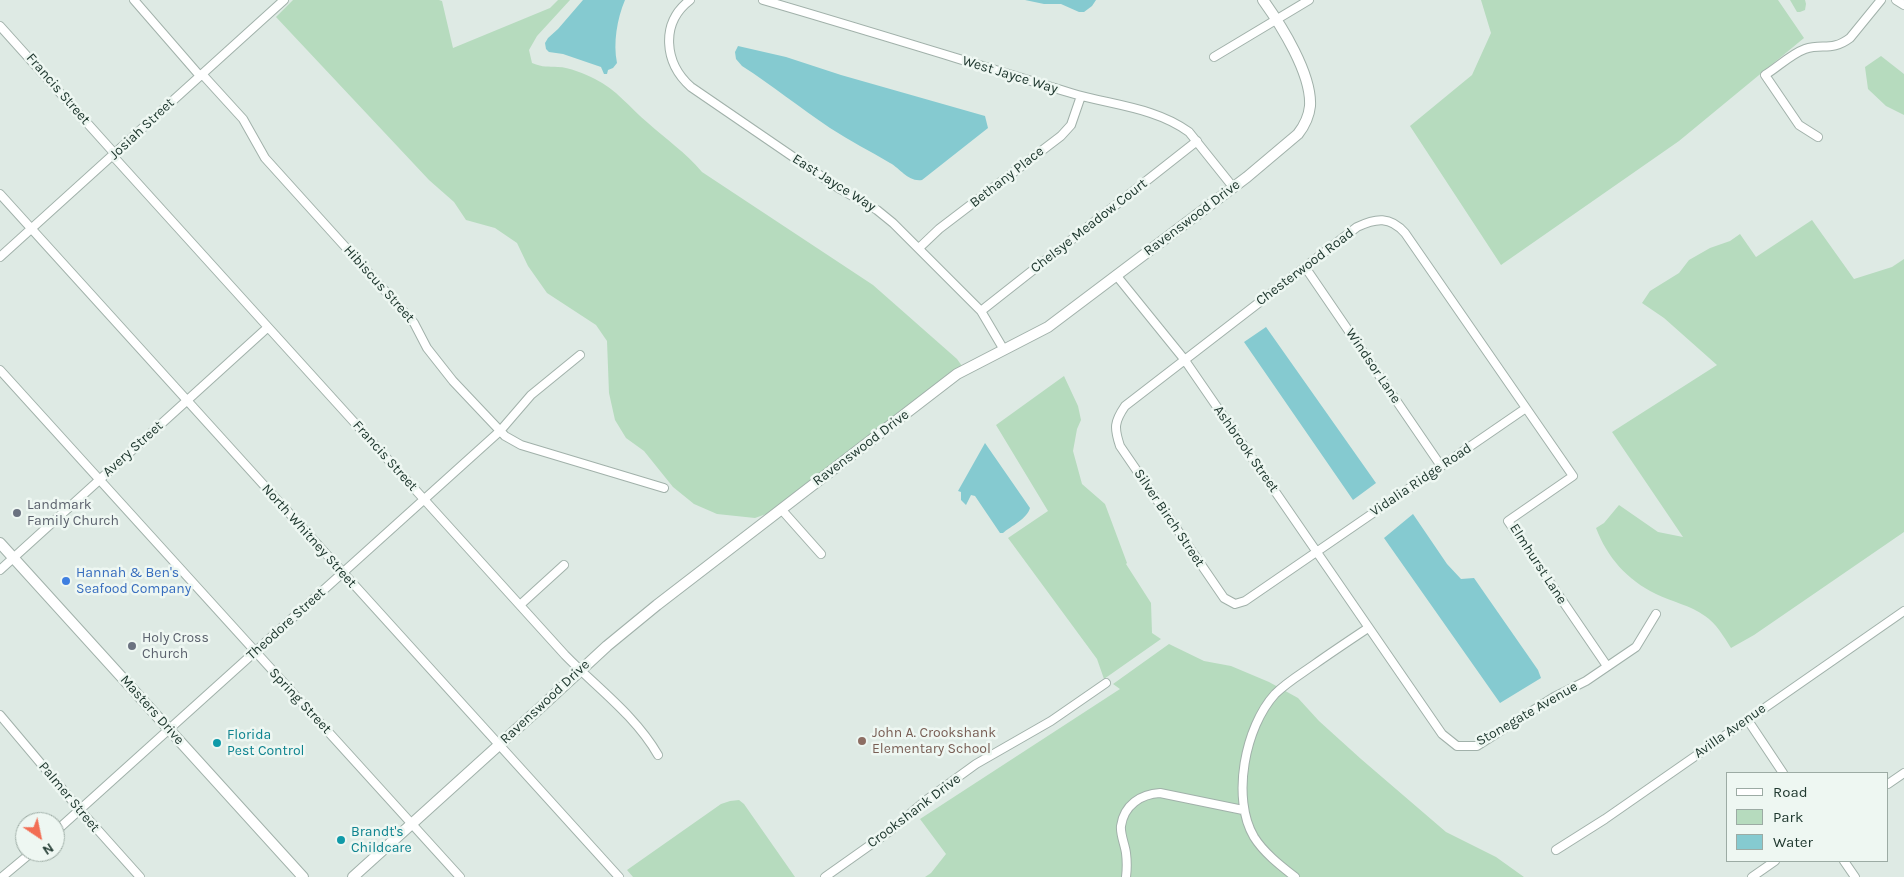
<!DOCTYPE html>
<style>
body{margin:0}
#map{position:relative;width:1904px;height:877px;overflow:hidden;background:#deeae4;font-family:Karla,sans-serif}
canvas{display:block}
.legend{position:absolute;left:1726px;top:772px;width:162px;height:90px;box-sizing:border-box;background:#eef7f2;border:1px solid #9caba4;margin:0;padding:6px 9px;list-style:none;font-size:15px;color:#203930}
.legend li{display:flex;align-items:center;gap:10px;height:25px}
.legend b{width:25px;border:1px solid #9caba4}
.north{position:absolute;left:15px;top:812px;width:50px;height:50px;box-sizing:border-box;background:#eef7f2;border:1px solid #9caba4;border-radius:50%;rotate:146deg;font-size:14px;font-weight:700;line-height:20px;text-align:center;color:#203930}
.north::after{content:'';display:block;margin:auto;width:18px;height:22px;background:#f26e54;clip-path:polygon(50% 0,100% 100%,50% 72%,0 100%)}
</style>
<div id="map">
<canvas width="1904" height="877"></canvas>
<ul class="legend">
<li><b style="height:6px;background:#fff"></b>Road</li>
<li><b style="height:14px;background:#b6dbbe"></b>Park</li>
<li><b style="height:14px;background:#85cad0"></b>Water</li>
</ul>
<div class="north">N</div>
</div>
<script>
const g = document.querySelector('canvas').getContext('2d');
g.lineJoin = 'round';
function fill(path, color) { g.fillStyle = color; g.fill(path, 'evenodd'); }
function trace(path, color, width, dash) { g.strokeStyle = color; g.lineWidth = width; g.lineCap = dash ? 'butt' : 'round'; g.setLineDash(dash || []); g.stroke(path); }
function drawText(font, color, halo, rows, align = 'center') {
  g.font = font + ' Karla,sans-serif'; g.lineWidth = 5; g.setLineDash([]); g.textBaseline = 'middle'; g.strokeStyle = halo; g.fillStyle = color; for (const [text, x, y, turn = 0] of rows) {
    g.save(); g.translate(x, y); g.rotate((+turn || 0) * Math.PI / 180); g.textAlign = isNaN(turn) ? turn : align; if (halo) g.strokeText(text, 0, 0); g.fillText(text, 0, 0); g.restore();
  }
}
const green = new Path2D(`
 M293,0H439L442,1L453,48L550,8L558,0H570L537,36L529,50L532,63C544,68 547,66 558,67C569,67 585,74 595,79C616,89 630,108 648,123C666,139 686,153 702,172L873,285L957,359L962,366L769,513L755,518L717,514L694,504L673,487L644,451L626,438L615,420L609,393L607,341L596,325L547,293L528,266L517,243L495,228L466,220L454,202L429,180L276,17Z
 M1481,0H1778L1804,38L1679,141L1501,265L1410,126L1472,75L1491,33Z
 M1790,0H1805L1806,4L1805,10L1800,12H1797Z
 M1881,56L1904,74V115L1886,106L1868,89L1865,67Z
 M1812,220L1854,279L1892,267L1904,259V532L1754,635L1731,648C1724,637 1716,623 1705,616C1690,605 1672,602 1656,594C1627,580 1607,557 1596,528L1604,523L1619,505L1658,532L1683,537L1612,432L1717,365L1664,318L1642,303L1650,291L1679,273L1689,260L1710,248L1730,241L1740,234L1756,257Z
 M1064,376L1078,406L1081,420L1077,429L1073,451L1082,484L1105,504L1127,563L1126,564L1151,603L1152,633L1161,639L1104,679L1097,659L1008,538L1048,511L996,425Z
 M1169,644L1204,661L1231,666L1269,682L1298,698L1319,721L1361,759L1446,832L1496,857L1524,877H925L931,873L946,854L920,819L1120,689L1113,684Z
 M739,800L744,804L795,877H633L627,870L721,804L730,801Z`);
const water = new Path2D(`
 M583,0H625C617,19 613,43 617,63L613,68L608,70L607,74H604L601,67L563,54L549,52L546,49L545,43L548,38L558,29Z
 M1025,0H1096L1092,6L1084,12H1079L1061,4H1044Z
 M738,46L786,57L841,75L985,116L988,128L922,180C908,182 901,169 890,163C870,151 850,141 830,128C800,108 772,85 742,66L736,59L735,52Z
 M1266,327L1376,483L1353,500L1244,342Z
 M985,443L1030,508C1027,519 1011,526 1003,533H1000L975,496L971,495L966,505L961,500V492L958,491Z
 M1413,514L1447,564L1461,579L1474,578L1538,670L1541,678L1500,703L1384,538Z`);
const minor = new Path2D(`
 M134,0L200,76
 M690,0C660,23 664,63 691,87L840,189L877,210L893,223L981,311L1004,350
 M763,0C866,30 968,62 1071,93C1110,105 1155,107 1189,132L1233,187
 M1896,0L1904,5
 M0,26L115,154
 M1214,57L1309,0
 M202,74L243,119L265,158L414,323L427,348L453,381L505,436L521,445L664,488
 M1818,137L1799,125L1765,75C1778,67 1791,54 1805,49C1823,43 1831,52 1850,38L1881,0
 M113,156L565,655C596,687 635,715 658,755
 M0,194L619,877
 M919,248L939,229L1061,136L1071,125L1081,96
 M0,257L284,0
 M1305,267L1441,466
 M1116,275L1184,359L1442,734L1457,746H1477L1554,697L1586,681L1636,647L1656,614
 M981,311L1197,141
 M0,370L460,877
 M1526,408L1245,601L1235,604L1224,598L1120,446C1114,428 1114,422 1125,406L1357,227C1376,218 1390,216 1405,233L1573,476L1508,521L1607,666
 M781,509L821,554
 M0,570L267,328
 M520,605L564,565
 M0,715L80,810L140,877
 M1747,719L1783,773
 M1888,784L1904,773
 M55,832L500,431L531,395L580,355
 M1556,850L1605,819L1904,611
 M1844,861L1855,877
 M2,877L32,852
 M825,877L890,831L925,801L976,764L1051,721L1106,683
 M1126,877C1127,869 1127,861 1126,853C1125,845 1120,834 1121,826C1124,805 1141,794 1160,793L1243,810
 M1295,877C1281,866 1264,853 1254,837C1231,798 1245,727 1275,694C1287,682 1301,674 1315,664C1332,652 1350,640 1368,628
 M1752,877L1775,861`);
const tertiary = new Path2D(`
 M0,543L303,877
 M353,877L541,707L607,646L657,605L957,374L1048,327L1247,177L1298,134C1305,125 1309,116 1310,106C1312,74 1281,25 1263,0`);
const markers = [
 [17,513,5,"#6b7280"],
 [66,581,5,"#3f7fe0"],
 [132,646,5,"#6b7280"],
 [862,741,5,"#8d6e63"],
 [217,743,5,"#0f9aa8"],
 [341,840,5,"#0f9aa8"]
];
const streetNames = [
 ["West Jayce Way",1010,75,17],
 ["Francis Street",58,89,49],
 ["Josiah Street",142,129,-43],
 ["Bethany Place",1007,177,-38],
 ["East Jayce Way",834,183,32],
 ["Ravenswood Drive",1192,218,-37],
 ["Chelsye Meadow Court",1089,226,-38],
 ["Chesterwood Road",1305,267,-37],
 ["Hibiscus Street",379,284,48],
 ["Windsor Lane",1373,366,56],
 ["Ravenswood Drive",861,448,-37],
 ["Avery Street",133,449,-42],
 ["Ashbrook Street",1246,449,55],
 ["Francis Street",385,456,48],
 ["Vidalia Ridge Road",1421,480,-34],
 ["Silver Birch Street",1169,518,56],
 ["North Whitney Street",309,536,48],
 ["Elmhurst Lane",1538,564,57],
 ["Theodore Street",286,624,-42],
 ["Spring Street",300,701,47],
 ["Ravenswood Drive",545,702,-43],
 ["Masters Drive",152,710,48],
 ["Stonegate Avenue",1527,714,-30],
 ["Avilla Avenue",1730,731,-35],
 ["Palmer Street",69,797,50],
 ["Crookshank Drive",914,811,-37]
];
const worshipNames = [
 ["Landmark",27,505],
 ["Family Church",27,521],
 ["Holy Cross",142,638],
 ["Church",142,654]
];
const shopNames = [
 ["Hannah & Ben's",76,573],
 ["Seafood Company",76,589]
];
const educationNames = [
 ["John A. Crookshank",872,733],
 ["Elementary School",872,749]
];
const cultureNames = [
 ["Florida",227,735],
 ["Pest Control",227,751],
 ["Brandt's",351,832],
 ["Childcare",351,848]
];
fill(green, '#b6dbbe');
fill(water, '#85cad0');
trace(minor, '#a1b1aa', 10);
trace(tertiary, '#a1b1aa', 12);
trace(minor, '#fff', 8);
trace(tertiary, '#fff', 10);
for (const [x, y, r, color] of markers) { const dot = new Path2D(); dot.arc(x, y, r, 0, 2 * Math.PI); g.fillStyle = color; g.fill(dot); trace(dot, '#eef7f2', 2); }
drawText('14px', '#203930', '#eef7f2', streetNames);
drawText('14px', '#5b616d', '#eef7f2', worshipNames, 'left');
drawText('14px', '#366cbe', '#eef7f2', shopNames, 'left');
drawText('14px', '#785e54', '#eef7f2', educationNames, 'left');
drawText('14px', '#0d838f', '#eef7f2', cultureNames, 'left');
</script>
